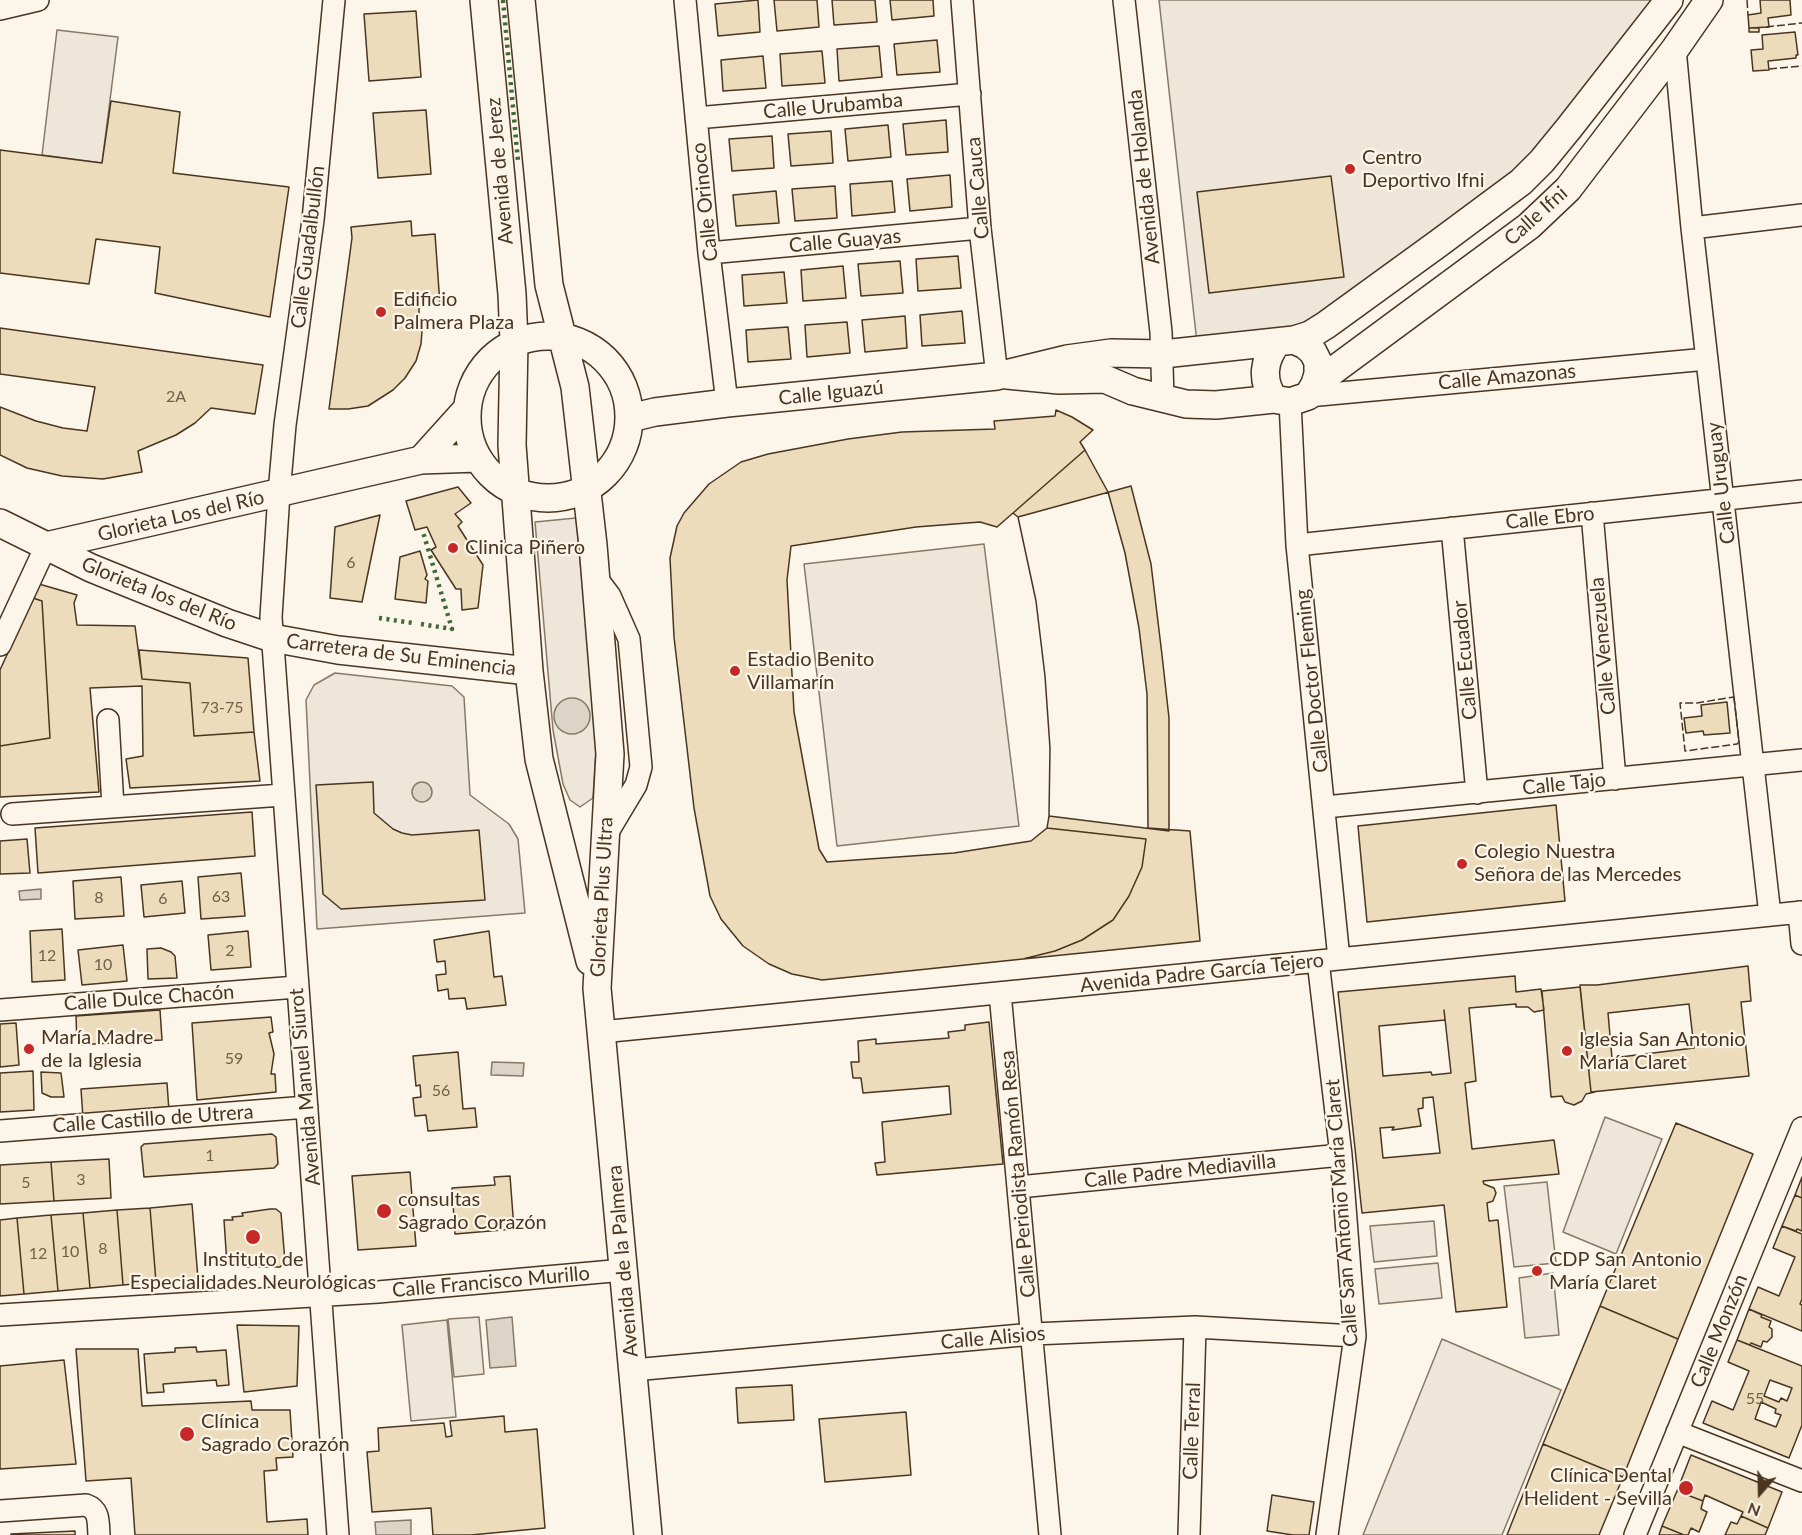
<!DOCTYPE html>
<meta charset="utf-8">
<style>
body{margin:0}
#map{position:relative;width:1802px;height:1535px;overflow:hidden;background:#fbf6e9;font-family:Lato,sans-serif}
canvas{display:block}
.north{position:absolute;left:1730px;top:1463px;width:60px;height:60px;-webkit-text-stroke:4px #fbf6e9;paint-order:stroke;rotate:200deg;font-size:16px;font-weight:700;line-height:24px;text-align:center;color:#4a3520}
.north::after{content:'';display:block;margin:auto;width:21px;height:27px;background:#4a3520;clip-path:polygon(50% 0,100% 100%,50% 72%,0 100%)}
</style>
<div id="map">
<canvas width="1802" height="1535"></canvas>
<div class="north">N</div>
</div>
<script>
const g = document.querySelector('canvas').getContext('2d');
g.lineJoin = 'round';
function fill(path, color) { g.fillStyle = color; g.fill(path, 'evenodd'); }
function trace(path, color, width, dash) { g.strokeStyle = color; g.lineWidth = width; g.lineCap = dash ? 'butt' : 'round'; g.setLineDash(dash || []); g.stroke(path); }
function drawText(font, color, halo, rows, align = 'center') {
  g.font = font + ' Lato,sans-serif'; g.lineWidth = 4.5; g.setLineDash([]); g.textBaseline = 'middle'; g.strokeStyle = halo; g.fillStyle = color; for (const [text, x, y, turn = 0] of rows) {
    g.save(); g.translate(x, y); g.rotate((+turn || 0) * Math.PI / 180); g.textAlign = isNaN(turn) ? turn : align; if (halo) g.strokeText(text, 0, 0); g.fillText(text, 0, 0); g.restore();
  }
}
const green = new Path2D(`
 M1159,0H1657L1544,149L1314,323L1197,343Z
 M57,30L118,37L102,163L42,155Z
 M576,518L592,684L596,749L593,798L580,807L570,800L563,784L553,730L535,522Z
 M984,544L1019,826L837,846L804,564Z
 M335,673L452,686L464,697L470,795L509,824L518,839L525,913L317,929L306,700L314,685Z
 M1605,1117L1662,1139L1616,1254L1563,1232Z
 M1547,1182L1556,1263L1514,1267L1504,1186Z
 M1434,1221L1437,1256L1374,1262L1370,1226Z
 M1438,1263L1442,1298L1379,1304L1375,1269Z
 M1553,1273L1559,1335L1525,1338L1519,1278Z
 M479,1317L484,1374L454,1377L448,1319Z
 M447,1320L456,1417L411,1421L402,1325Z
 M1442,1339L1561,1390L1502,1535H1363Z`);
const water = new Path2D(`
 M554 716a18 18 0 1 1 36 0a18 18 0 1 1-36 0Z
 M412 792a10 10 0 1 1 20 0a10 10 0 1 1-20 0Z
 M41,889V899L20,900L19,891Z
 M492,1062L524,1063L523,1076L491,1075Z
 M512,1317L516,1366L490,1368L486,1320Z
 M411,1520V1535H376L375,1522Z`);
const building = new Path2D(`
 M758,0L760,32L718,36L715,4Z
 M774,0H817L819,27L777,31Z
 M832,0H875L877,22L834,25Z
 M890,0H933L934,16L892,20Z
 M1760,0H1790L1791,15L1768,18L1769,27L1749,28L1748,15L1761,13Z
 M416,11L421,77L369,81L364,14Z
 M1749,28H1759V32H1749Z
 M1795,32L1798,55H1796V58L1768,61L1769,70L1753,71L1751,50L1763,49L1762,35Z
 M937,40L940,72L897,75L894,44Z
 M879,46L882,77L839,81L837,49Z
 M822,51L825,83L782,86L780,54Z
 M763,56L766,88L723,91L721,60Z
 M111,101L180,112L173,173L289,187L270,317L155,293L160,247L96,239L89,284L0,273V150L102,163Z
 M426,110L431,174L378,178L373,113Z
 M946,120L948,152L906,155L903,124Z
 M888,125L891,157L848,161L845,129Z
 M831,131L833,163L791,166L788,134Z
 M772,136L774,168L732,171L729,139Z
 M950,175L952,207L910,211L907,179Z
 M1331,176L1344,277L1209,293L1197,192Z
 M892,181L895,212L852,216L850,184Z
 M835,186L837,218L795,221L792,189Z
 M776,191L779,223L736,226L733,195Z
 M411,221L412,236L435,234L440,305H419V318H423L421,344L416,361L405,378L393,390L368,406L348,409H329L352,238L351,227Z
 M958,256L961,288L918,291L916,259Z
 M900,261L903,293L861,296L858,264Z
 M843,266L846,298L803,301L801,270Z
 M784,272L787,303L744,306L742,275Z
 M962,311L965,343L922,346L920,315Z
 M905,316L907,348L865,352L862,320Z
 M847,322L850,353L807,357L805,325Z
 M788,327L791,359L748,362L746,330Z
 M0,328L263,365L255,414L211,408L195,423L176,435L138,451L142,472L103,479L62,476L27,468L0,455V407L36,421L63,428L87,431L95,387L0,374Z
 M1056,410L1072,417L1093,430L1080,442L1085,450L997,527L980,522L916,527L791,546L787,580L794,712L819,849L827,862L954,853L1031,841L1047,828L1146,839L1142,867L1129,896L1113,920L1082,940L1055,951L1023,959L822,980L792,974L769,964L743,946L721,919L710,896L694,808L674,637L670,558L677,526L684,513L709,484L741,462L768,454L848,439L902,432L995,429L994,421L1055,416Z
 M1085,450L1108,492L1125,553L1139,628L1147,694L1148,828L1190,831L1200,941L1023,959L1055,951L1082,940L1113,920L1129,896L1142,867L1146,839L1047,828L1049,816L1050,748L1045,676L1036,601L1018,517L1013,513Z
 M1131,486L1151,564L1162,655L1169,718V831L1049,816L1050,748L1045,676L1036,601L1018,517Z
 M458,487L471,503L455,514L462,522L458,526L483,565L478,608L462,610L461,589H456L431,550L436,547L427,527L415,530L406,501Z
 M380,515L362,602L330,598L335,527Z
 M420,551L427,575L425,579L428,581L426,603L395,599L400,557Z
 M39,584L77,595L74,603L77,625L135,626L142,679L190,683L194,736L254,732L260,781L130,788L126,759L143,756L142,686L90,688L99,792L0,797V746L50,738L42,601L33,598Z
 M33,598L42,601L50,738L0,746V670Z
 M139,650L248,658L254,732L194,736L190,683L142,679Z
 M1727,702L1730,733L1704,735L1703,731L1686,733L1684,718L1702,716L1701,705Z
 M373,782L374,813L393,829L402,833L412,835L479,830L485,900L341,909L323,894L316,785Z
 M1556,805L1565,901L1367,922L1358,826Z
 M252,812L255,856L38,873L35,828Z
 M27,839L30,873L0,874V841Z
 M241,873L245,916L201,919L198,877Z
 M121,877L124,916L75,919L73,881Z
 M182,881L185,913L144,917L141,885Z
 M62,929L65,980L32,982L30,931Z
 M248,931L251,967L211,970L208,935Z
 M489,931L494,977L502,976L506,1005L467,1009L465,998L449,999L448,989L438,991L436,975L446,974L445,961L437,962L434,940Z
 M123,945L127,981L82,985L78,950Z
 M161,948L171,952L175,956L177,978L148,979L147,949Z
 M1748,966L1751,1001L1741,1002L1749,1076L1591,1092L1580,985H1597ZM1689,1004L1694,1048L1612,1058L1608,1013Z
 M1515,976L1516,992L1541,989L1544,1010L1534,1012L1528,1007H1516V1004L1469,1008L1476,1081L1465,1083L1472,1149L1554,1140L1559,1174L1483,1181L1484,1184L1494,1188L1496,1193L1493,1201L1487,1203L1489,1221L1498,1220L1507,1307L1456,1312L1444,1205L1362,1213L1338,992ZM1444,1010L1451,1073L1432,1075L1431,1072L1383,1076L1379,1026L1445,1020ZM1433,1097L1440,1153L1383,1158L1380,1128L1394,1127L1392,1130L1421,1126L1418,1109L1423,1108V1098Z
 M1580,987L1591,1092H1595L1586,1094L1582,1101L1574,1105L1565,1102L1562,1096L1551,1097L1542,991Z
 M160,1010L162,1040L77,1045L76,1016Z
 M271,1017L273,1032L269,1033L274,1054L271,1074H275L276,1092L197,1100L192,1023Z
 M989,1022L1003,1164L877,1175L875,1163L885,1162L882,1122L951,1114L949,1086L863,1093L861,1078H853L851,1062H859L858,1041L876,1039V1044L949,1038L948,1032L965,1030V1025Z
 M16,1023L19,1065L0,1067V1024Z
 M458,1052L463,1109L475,1108L477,1127L428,1131L426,1115L415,1116L413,1098L421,1097L420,1085L416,1086L413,1056Z
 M33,1071L34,1110L0,1112V1073Z
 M41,1072L61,1073L64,1097H51L42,1093Z
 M167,1083L169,1111L83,1118L81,1089Z
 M1676,1123L1753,1154L1678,1339L1600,1306Z
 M272,1134L276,1137L278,1164L274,1168L144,1177L141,1147L144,1144Z
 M109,1159L111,1198L54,1201L51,1162Z
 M51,1162L54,1201L0,1204V1165Z
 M410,1172L416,1246L358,1250L352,1176Z
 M510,1176L514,1229L455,1234L452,1188L495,1185L494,1177Z
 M1802,1177V1198L1795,1195Z
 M1795,1195L1802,1198V1231L1797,1229L1796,1231L1782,1226Z
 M192,1204L198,1279L156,1282L150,1208Z
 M150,1208L156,1282L123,1285L117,1210Z
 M270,1209H276L281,1213L285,1262L280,1267H246V1264L227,1265L224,1220H233L232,1217L243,1216L242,1213Z
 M117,1210L123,1285L90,1288L83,1213Z
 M83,1213L90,1288L58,1291L51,1215Z
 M51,1215L58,1291L24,1294L17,1218Z
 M17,1218L24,1294L0,1296V1220Z
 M1782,1226L1802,1234V1299L1800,1304L1802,1305V1331L1749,1309L1758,1287L1779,1296L1795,1257L1773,1248Z
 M1600,1306L1678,1339L1623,1477L1543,1444Z
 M1749,1309L1762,1315L1761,1317L1771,1321L1769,1327L1772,1329V1337L1767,1342L1763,1341L1761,1347L1751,1343L1750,1345L1737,1340Z
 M237,1325L299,1326L297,1386L244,1392Z
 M1737,1340L1802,1366V1425L1789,1458L1703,1423L1712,1401L1733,1410L1749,1371L1728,1362ZM1770,1380L1792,1388L1787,1401L1781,1398L1779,1402L1764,1396ZM1761,1402L1776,1409L1775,1413L1781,1415L1776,1427L1755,1419Z
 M196,1347L197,1352L226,1350L229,1385L217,1386L216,1380L163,1384L164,1392L147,1393L144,1354L175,1352V1348Z
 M76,1349H138L142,1406L251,1401L252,1410H290L293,1457L276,1458L277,1470L264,1471L267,1522L307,1519L308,1535H135L131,1478L86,1481Z
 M64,1360L76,1464L0,1469V1366Z
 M792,1385L794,1420L738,1423L736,1388Z
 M906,1412L911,1475L825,1482L819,1419Z
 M504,1416L505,1432L537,1429L545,1528L471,1535H433L431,1508L372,1512L367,1452L379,1451L378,1428L444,1423L446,1437L452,1436L450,1421Z
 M1543,1444L1623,1477L1599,1535H1507Z
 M1691,1455L1782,1492L1768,1528L1741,1516L1743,1512L1705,1495L1703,1501L1677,1491Z
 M1677,1491L1703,1501L1701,1509L1707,1512L1699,1532L1691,1528L1688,1535H1684L1662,1526Z
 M1272,1495L1314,1502L1309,1535H1293L1267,1531Z
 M1741,1516L1768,1528L1765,1535H1725L1731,1522L1737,1524Z
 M1662,1526L1684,1535H1659Z
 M75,1531V1535H11V1534Z`);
const minor = new Path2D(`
 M334,0L313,220L285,425L279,493L271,617L338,1535
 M685,0L709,253L727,403
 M962,0L980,228L997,376
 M1124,0L1161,332L1163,399
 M0,9L38,0
 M1675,49L1692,228L1770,915
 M696,118L970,94
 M1692,228L1802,215
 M709,253L980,228
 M1308,396L1707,359
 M1290,402L1297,545L1339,959
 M1592,513L1615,779
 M1452,528L1477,793
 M1297,545L1802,491
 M595,576L610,596L629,639L641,767L636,785L606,835
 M0,645L46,546
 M108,720L113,807
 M1325,807L1802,760
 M12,814L283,795
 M1799,912L1802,944
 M1318,961L1341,1155L1355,1336L1327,1535
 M1000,993L1050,1535
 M0,1010L297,987
 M601,1032L1181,975L1802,912
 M0,1131L307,1107
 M1019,1187L1341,1155
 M0,1315L378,1292L624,1270
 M633,1370L1033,1334L1195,1327L1355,1336
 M1677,1432L1802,1481
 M0,1511L86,1505C100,1510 98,1522 99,1535
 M1189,1535L1195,1327
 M1635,1535L1802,1128`);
const major = new Path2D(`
 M484,0L512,294L514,342L512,445L529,671L539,759L590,961
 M521,0L549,285L575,387L593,545L610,754L597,988L648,1535
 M467 417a81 81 0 1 1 162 0a81 81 0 1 1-162 0Z
 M1294,340L1310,335L1326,325L1439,243L1521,182L1542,161L1569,128L1669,0
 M1315,384L1529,226L1568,189L1675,49L1709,0
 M1274,399C1261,381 1263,359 1278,342
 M630,418L655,412L727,403L997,376L1067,359L1111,353L1163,354L1294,340L1305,345L1313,352L1318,362V374L1315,384L1308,396L1290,402L1274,399L1216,405L1186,404L1133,391L1105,379L1059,380L1007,375
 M421,460L467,409
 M0,523L91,568L227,623L272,638L338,650L529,671
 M46,546L421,460L477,458`);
const hedge = new Path2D(`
 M503,0L518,161
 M379,618L413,623
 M421,624L452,629L423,532`);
const fence = new Path2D(`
 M1747,0L1748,15
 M1766,27L1802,23
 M1769,69L1802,66
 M1734,697L1739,742L1737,744L1685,751L1680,703H1697Z`);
const markers = [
 [1350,169,6,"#c62828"],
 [381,312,6,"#c62828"],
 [453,548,6,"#c62828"],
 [735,671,6,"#c62828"],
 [1462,864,6,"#c62828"],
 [29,1049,6,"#c62828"],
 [1567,1051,6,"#c62828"],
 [384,1211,8,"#c62828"],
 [253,1237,8,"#c62828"],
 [1537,1271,6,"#c62828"],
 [187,1434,8,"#c62828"],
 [1686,1488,8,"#c62828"]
];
const numberNames = [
 ["2A",176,397],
 ["6",351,563],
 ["73-75",222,708],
 ["63",221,897],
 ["8",99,898],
 ["6",163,899],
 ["2",230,951],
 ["12",47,956],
 ["10",103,965],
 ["59",234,1059],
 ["56",441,1091],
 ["1",210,1156],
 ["3",81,1180],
 ["5",26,1183],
 ["8",103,1249],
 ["10",70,1252],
 ["12",38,1254],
 ["55",1755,1399]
];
const streetNames = [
 ["Calle Urubamba",833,106,-5],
 ["Avenida de Jerez",500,171,-95],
 ["Avenida de Holanda",1144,177,-96],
 ["Calle Cauca",978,188,-95],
 ["Calle Orinoco",705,202,-96],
 ["Calle Ifni",1536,216,-42],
 ["Calle Guayas",845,241,-5],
 ["Calle Guadalbullón",308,247,-83],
 ["Calle Amazonas",1507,377,-5],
 ["Calle Iguazú",831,393,-6],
 ["Calle Uruguay",1721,483,-97],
 ["Glorieta Los del Río",181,516,-13],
 ["Calle Ebro",1550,518,-6],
 ["Glorieta los del Río",159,594,22],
 ["Calle Venezuela",1603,646,-95],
 ["Carretera de Su Eminencia",401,655,7],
 ["Calle Ecuador",1465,660,-95],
 ["Calle Doctor Fleming",1312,681,-96],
 ["Calle Tajo",1564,784,-6],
 ["Glorieta Plus Ultra",602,897,-87],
 ["Avenida Padre García Tejero",1202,973,-6],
 ["Calle Dulce Chacón",149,998,-4],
 ["Avenida Manuel Siurot",305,1087,-95],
 ["Calle Castillo de Utrera",153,1119,-4],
 ["Calle Padre Mediavilla",1180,1171,-6],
 ["Calle Periodista Ramón Resa",1018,1174,-95],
 ["Calle San Antonio María Claret",1342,1213,-94],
 ["Avenida de la Palmera",623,1261,-95],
 ["Calle Francisco Murillo",491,1282,-5],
 ["Calle Monzón",1719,1331,-68],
 ["Calle Alisios",993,1338,-5],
 ["Calle Terral",1192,1431,-88]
];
const poiNames = [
 ["Centro",1362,158],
 ["Deportivo Ifni",1362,181],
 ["Edificio",393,300],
 ["Palmera Plaza",393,323],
 ["Clinica Piñero",465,548],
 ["Estadio Benito",747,660],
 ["Villamarín",747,683],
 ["Colegio Nuestra",1474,852],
 ["Señora de las Mercedes",1474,875],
 ["María Madre",41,1038],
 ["de la Iglesia",41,1061],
 ["Iglesia San Antonio",1579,1040],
 ["María Claret",1579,1063],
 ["consultas",398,1200],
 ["Sagrado Corazón",398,1223],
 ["Instituto de",253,1260,"center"],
 ["Especialidades Neurológicas",253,1283,"center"],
 ["CDP San Antonio",1549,1260],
 ["María Claret",1549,1283],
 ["Clínica",201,1422],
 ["Sagrado Corazón",201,1445],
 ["Clínica Dental",1672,1476,"right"],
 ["Helident - Sevilla",1672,1499,"right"]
];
fill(green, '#ede6d9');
trace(green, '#887966', 1.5);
fill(water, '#dcd4c6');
trace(water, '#887966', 1.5);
fill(building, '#ecdcbc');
trace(building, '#4a3520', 1.5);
trace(minor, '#4a3520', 24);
trace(major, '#4a3520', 30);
trace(minor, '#fbf6e9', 21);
trace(major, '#fbf6e9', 27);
trace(hedge, '#436837', 4.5, [3, 4.5]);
trace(fence, '#4a3520', 1.5, [8, 3]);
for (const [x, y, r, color] of markers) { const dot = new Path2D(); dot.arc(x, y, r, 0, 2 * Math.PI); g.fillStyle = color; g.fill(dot); trace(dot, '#fbf6e9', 2); }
drawText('16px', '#725f47', null, numberNames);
drawText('20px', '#4a3520', '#fbf6e9', streetNames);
drawText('20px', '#4a3520', '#fbf6e9', poiNames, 'left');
</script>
